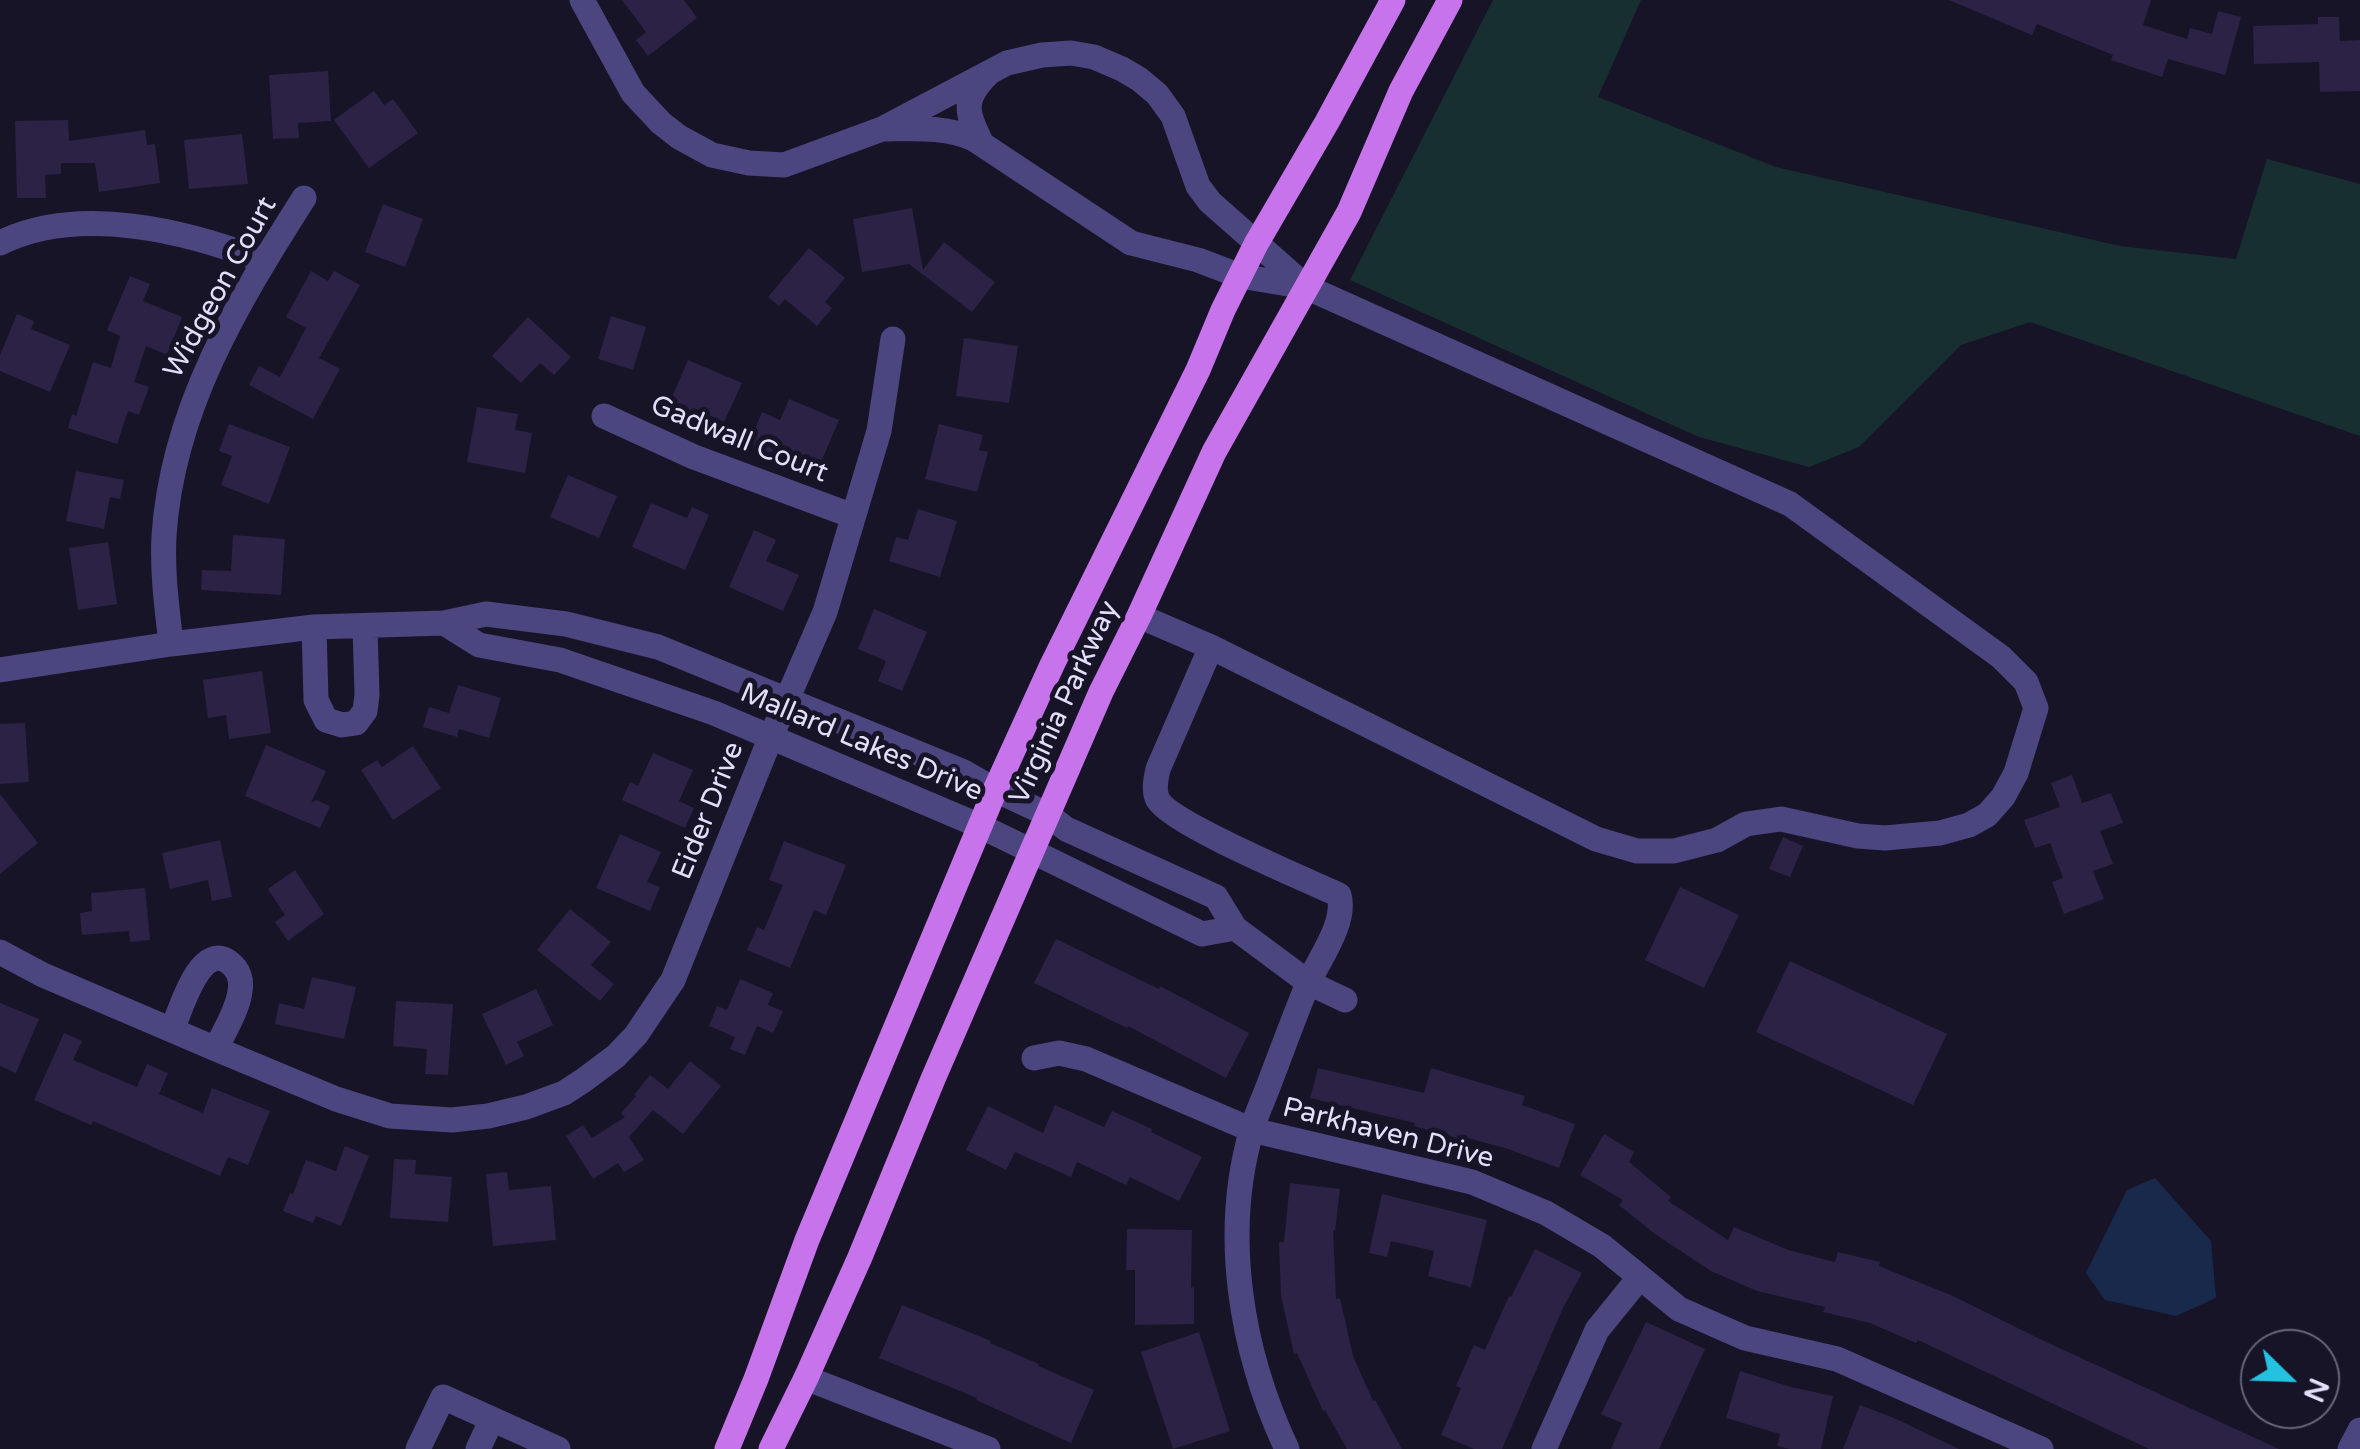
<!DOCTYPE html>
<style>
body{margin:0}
#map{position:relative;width:2360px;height:1449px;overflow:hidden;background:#181427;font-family:"Varela Round",sans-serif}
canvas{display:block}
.north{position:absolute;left:2240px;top:1329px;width:100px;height:100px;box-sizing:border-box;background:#181427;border:2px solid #69657b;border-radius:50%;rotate:113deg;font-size:28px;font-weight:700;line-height:40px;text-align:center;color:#e3defa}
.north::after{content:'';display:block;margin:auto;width:35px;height:45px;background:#24c2e1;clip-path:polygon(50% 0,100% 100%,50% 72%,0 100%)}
</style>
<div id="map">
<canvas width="2360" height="1449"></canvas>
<div class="north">N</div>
</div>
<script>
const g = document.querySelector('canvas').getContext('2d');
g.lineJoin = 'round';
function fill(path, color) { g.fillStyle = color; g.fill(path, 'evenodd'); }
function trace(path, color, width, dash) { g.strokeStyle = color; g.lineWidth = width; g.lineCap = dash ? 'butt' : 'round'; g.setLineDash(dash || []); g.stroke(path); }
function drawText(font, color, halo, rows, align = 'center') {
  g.font = font + ' "Varela Round",sans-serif'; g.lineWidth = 10; g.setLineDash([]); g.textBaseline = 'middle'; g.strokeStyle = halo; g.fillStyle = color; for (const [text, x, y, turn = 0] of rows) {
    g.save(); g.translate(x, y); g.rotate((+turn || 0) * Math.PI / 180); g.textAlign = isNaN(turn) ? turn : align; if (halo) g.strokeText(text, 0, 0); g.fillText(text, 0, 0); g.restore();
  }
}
const green = new Path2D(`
 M1493,0H1641L1598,97L1776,167L2120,246L2236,259L2267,159L2360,184V436L2030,322L1961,345L1859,447L1809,467L1699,437L1350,280Z`);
const water = new Path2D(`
 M2155,1178L2211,1241L2216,1298L2176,1316L2105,1300L2086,1273L2127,1190Z`);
const building = new Path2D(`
 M622,0H684L697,18L648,56L636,40L646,32Z
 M1949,0H2151L2143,25L2187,39L2190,28L2212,34L2218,11L2241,17L2225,75L2168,59L2162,77L2111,60L2113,55L2037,24L2032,35Z
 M2318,17H2339L2340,41L2360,40V91L2320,92L2319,62L2254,64L2253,26L2318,24Z
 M328,71L331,121L298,123L299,138L273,139L269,75Z
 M374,91L384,105L393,99L418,133L369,168L334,120Z
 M68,120L69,141L145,130L147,145L155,144L160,183L99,192L95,163H61V174L45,175L46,198H17L15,121Z
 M242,134L248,184L189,189L184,140Z
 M383,204L423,219L405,267L365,252Z
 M912,208L923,270L944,242L995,282L972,312L909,264L862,272L853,219Z
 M809,248L845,278L825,302L832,308L817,326L785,299L779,306L768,297Z
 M311,271L328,281L334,271L360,285L319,358L340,369L313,419L249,385L259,366L280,377L306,328L286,317Z
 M130,276L150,284L143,301L182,317L167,355L146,346L134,382L149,387L139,415L128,411L117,444L68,428L72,414L76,416L93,362L111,368L120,336L107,330Z
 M17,314L34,321L31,329L70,345L50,392L0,371V355Z
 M611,316L646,327L633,370L598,359Z
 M528,317L571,357L554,375L540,363L521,383L492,356Z
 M964,338L1018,346L1009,403L956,396Z
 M688,360L742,383L724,422L693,408L689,416L668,406Z
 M789,399L839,420L821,462L813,459L808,469L749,444L762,412L780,420Z
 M477,407L518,414L515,430L532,433L525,473L467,462Z
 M229,424L290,447L269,504L221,485L232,456L219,451Z
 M939,424L983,435L979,450L988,452L977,492L925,479Z
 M76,471L124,480L120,499L110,497L104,529L66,521Z
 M568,475L617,496L599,538L550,517Z
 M651,503L687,518L692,507L709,515L685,570L632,547Z
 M918,509L957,521L940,577L889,561L896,537L908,540Z
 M754,530L776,540L766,561L799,575L783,611L729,587Z
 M233,535L285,539L281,595L201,590L202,570L231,571Z
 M108,542L117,604L78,610L69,548Z
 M874,609L927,632L902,691L878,681L886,661L858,649Z
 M262,671L271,733L229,739L226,715L208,718L203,680Z
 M458,685L501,698L489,738L459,729L457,737L423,727L429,707L449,713Z
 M25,723L29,782L0,784V724Z
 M266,745L326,771L311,803L316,800L330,806L320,828L245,796Z
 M413,746L441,788L393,820L361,770L377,760L382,767Z
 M653,753L693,770L679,801L694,808L685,828L622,800L630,782L638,786Z
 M2072,775L2082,803L2111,793L2123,823L2100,831L2113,864L2093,871L2104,899L2064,914L2052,882L2063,878L2050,843L2035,848L2024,820L2060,807L2051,783Z
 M0,794L38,843L0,874Z
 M620,834L661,852L647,882L660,887L650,911L596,888Z
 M1783,837L1803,846L1790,877L1769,869Z
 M220,840L232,897L212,901L208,880L170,889L162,853Z
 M784,841L846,865L826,915L814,910L790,968L747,950L757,927L764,930L783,885L769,880Z
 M295,870L324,914L288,941L275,922L285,915L268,889Z
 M1680,887L1739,915L1704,988L1645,960Z
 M145,888L150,940L130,942L129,931L82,935L80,913L92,911L91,893Z
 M570,909L611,942L591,965L614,984L600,1001L537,950Z
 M1056,939L1159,989L1160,986L1249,1033L1226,1078L1128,1026L1127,1028L1034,983Z
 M1790,961L1947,1034L1913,1105L1756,1032Z
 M312,977L356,987L344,1039L275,1024L279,1003L304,1009Z
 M740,979L773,993L768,1005L783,1011L773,1033L757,1026L745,1055L730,1049L735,1037L709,1026L717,1006L727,1010Z
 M536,989L553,1025L517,1042L524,1056L506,1065L482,1014Z
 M396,1001L453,1004L448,1075L425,1074L427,1049L393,1046Z
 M0,1003L39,1019L16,1073L0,1066Z
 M64,1033L82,1041L73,1060L137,1087L147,1064L168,1073L159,1094L203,1113L212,1088L270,1111L248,1165L228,1157L220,1176L93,1121L91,1125L34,1100Z
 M690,1061L721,1086L683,1134L653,1110L629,1137L644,1160L624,1172L618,1163L593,1179L566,1136L583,1125L592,1138L625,1117L621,1113L636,1096L634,1095L650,1075L668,1089Z
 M1318,1068L1424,1093L1431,1068L1525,1096L1522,1105L1575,1124L1559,1168L1508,1149L1457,1135V1138L1414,1126L1415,1123L1310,1098Z
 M1055,1105L1104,1127L1112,1111L1152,1129L1151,1132L1202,1157L1179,1201L1130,1177L1126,1185L1077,1162L1071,1177L1015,1152L1006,1170L966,1150L988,1106L1043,1133Z
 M1604,1134L1634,1152L1629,1162L1671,1197L1668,1201L1728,1240L1734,1227L1788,1250L1835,1262L1838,1252L1880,1262L1879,1266L1953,1296L2044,1341L2279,1449H2149L1918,1340L1916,1343L1870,1323L1823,1312L1825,1307L1757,1291L1711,1271L1655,1234L1619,1205L1623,1200L1580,1175Z
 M345,1146L369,1156L341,1226L316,1216L313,1223L283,1211L290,1193L293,1194L306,1160L336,1171Z
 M394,1159L416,1160L415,1174L452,1177L448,1222L390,1218Z
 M507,1172L509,1190L551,1186L556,1240L493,1246L486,1174Z
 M1290,1183L1340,1189L1335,1231L1333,1230L1336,1299L1340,1298L1353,1356L1373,1401L1375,1400L1402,1449H1347L1325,1410L1323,1411L1297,1353L1294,1354L1281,1296L1279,1242H1284Z
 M1382,1194L1487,1220L1471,1287L1428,1276L1434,1251L1391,1241L1387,1257L1369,1253Z
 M1127,1229L1192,1230L1191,1288L1194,1287V1324L1135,1325V1270H1126Z
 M1535,1249L1582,1273L1563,1308L1502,1449H1474L1441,1435L1461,1388L1456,1386L1474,1345L1485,1350L1509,1296L1511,1297Z
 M902,1305L991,1341L990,1343L1039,1364L1038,1366L1094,1390L1071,1443L976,1400L977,1398L879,1358Z
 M1646,1322L1705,1349L1659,1449H1611L1622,1423L1601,1414Z
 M1199,1332L1230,1431L1173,1449L1141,1352Z
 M1740,1371L1791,1387L1833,1396L1821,1449H1790L1777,1446L1780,1434L1726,1418Z
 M1860,1405L1894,1418L1959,1449H1843Z`);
const minor = new Path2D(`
 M582,0L633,93L661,123L679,137L712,155L749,163L784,165L882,129L1007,63L1042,55L1071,53L1094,57L1122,69L1139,79L1157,94L1173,116L1198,186L1210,202L1304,285
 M882,129C914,129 944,126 974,139L1131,243L1198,260L1240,276L1306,287L1790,504L2001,657L2026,682L2036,708L2016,773L2003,797L1987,815L1969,825L1940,833L1885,838L1858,836L1781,819L1746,824L1717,840L1674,851H1637L1596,839L1211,647
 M982,144C967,114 961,101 987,75
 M0,243C79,204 187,231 264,261
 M604,416L694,457L853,516
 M1139,616L1211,647L1158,769C1156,778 1153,791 1158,800C1172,824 1307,880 1339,895C1347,923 1318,960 1307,986C1294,1017 1283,1048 1271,1079C1265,1096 1257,1112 1252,1129C1221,1234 1241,1352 1287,1449
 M444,623L479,645L560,660L714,713L980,826L1202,934L1235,928
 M314,627L316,700L326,720L342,725L356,723L365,711L367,695L365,626
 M171,644C167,608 162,572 164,536C172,410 237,303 304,198
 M0,670L171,644L314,627L444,623L486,614L566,624L658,647L964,772L995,790L1047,814L1066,829L1216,897L1235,928L1309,983L1345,1000
 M0,952L43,975L216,1049L336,1099L390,1116L452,1120L488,1116L526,1107L564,1093L584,1080L616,1056L636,1035L673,980L770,739L825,612L879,431L893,339
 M172,1030C180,1012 200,939 230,963C239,970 242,980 240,991C238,1010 224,1031 216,1049
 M1034,1058L1059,1053L1086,1059L1252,1130L1472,1182L1546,1213L1602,1246L1679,1309L1745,1338L1837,1359L2041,1449
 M806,1378L988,1449
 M418,1449L443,1397L558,1449
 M478,1449L492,1419
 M1544,1449L1597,1330L1640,1277
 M2350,1449L2360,1430`);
const major = new Path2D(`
 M727,1449L756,1379L807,1240L995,790L1052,665L1198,370L1223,310L1256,244L1327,122L1393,0
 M771,1449L806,1378L860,1257L933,1079L1101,692L1139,616L1214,452L1349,212L1401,91L1450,0`);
const streetNames = [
 ["Widgeon Court",221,288,-61],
 ["Gadwall Court",739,440,22],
 ["Virginia Parkway",1065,703,-65],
 ["Mallard Lakes Drive",861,743,23],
 ["Eider Drive",709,811,-68],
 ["Parkhaven Drive",1388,1134,14]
];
fill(green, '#172f30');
fill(water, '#18294b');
fill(building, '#2b2245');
trace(minor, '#4b4580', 25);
trace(major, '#c774ec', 25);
drawText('28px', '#e3defa', '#181427', streetNames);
</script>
